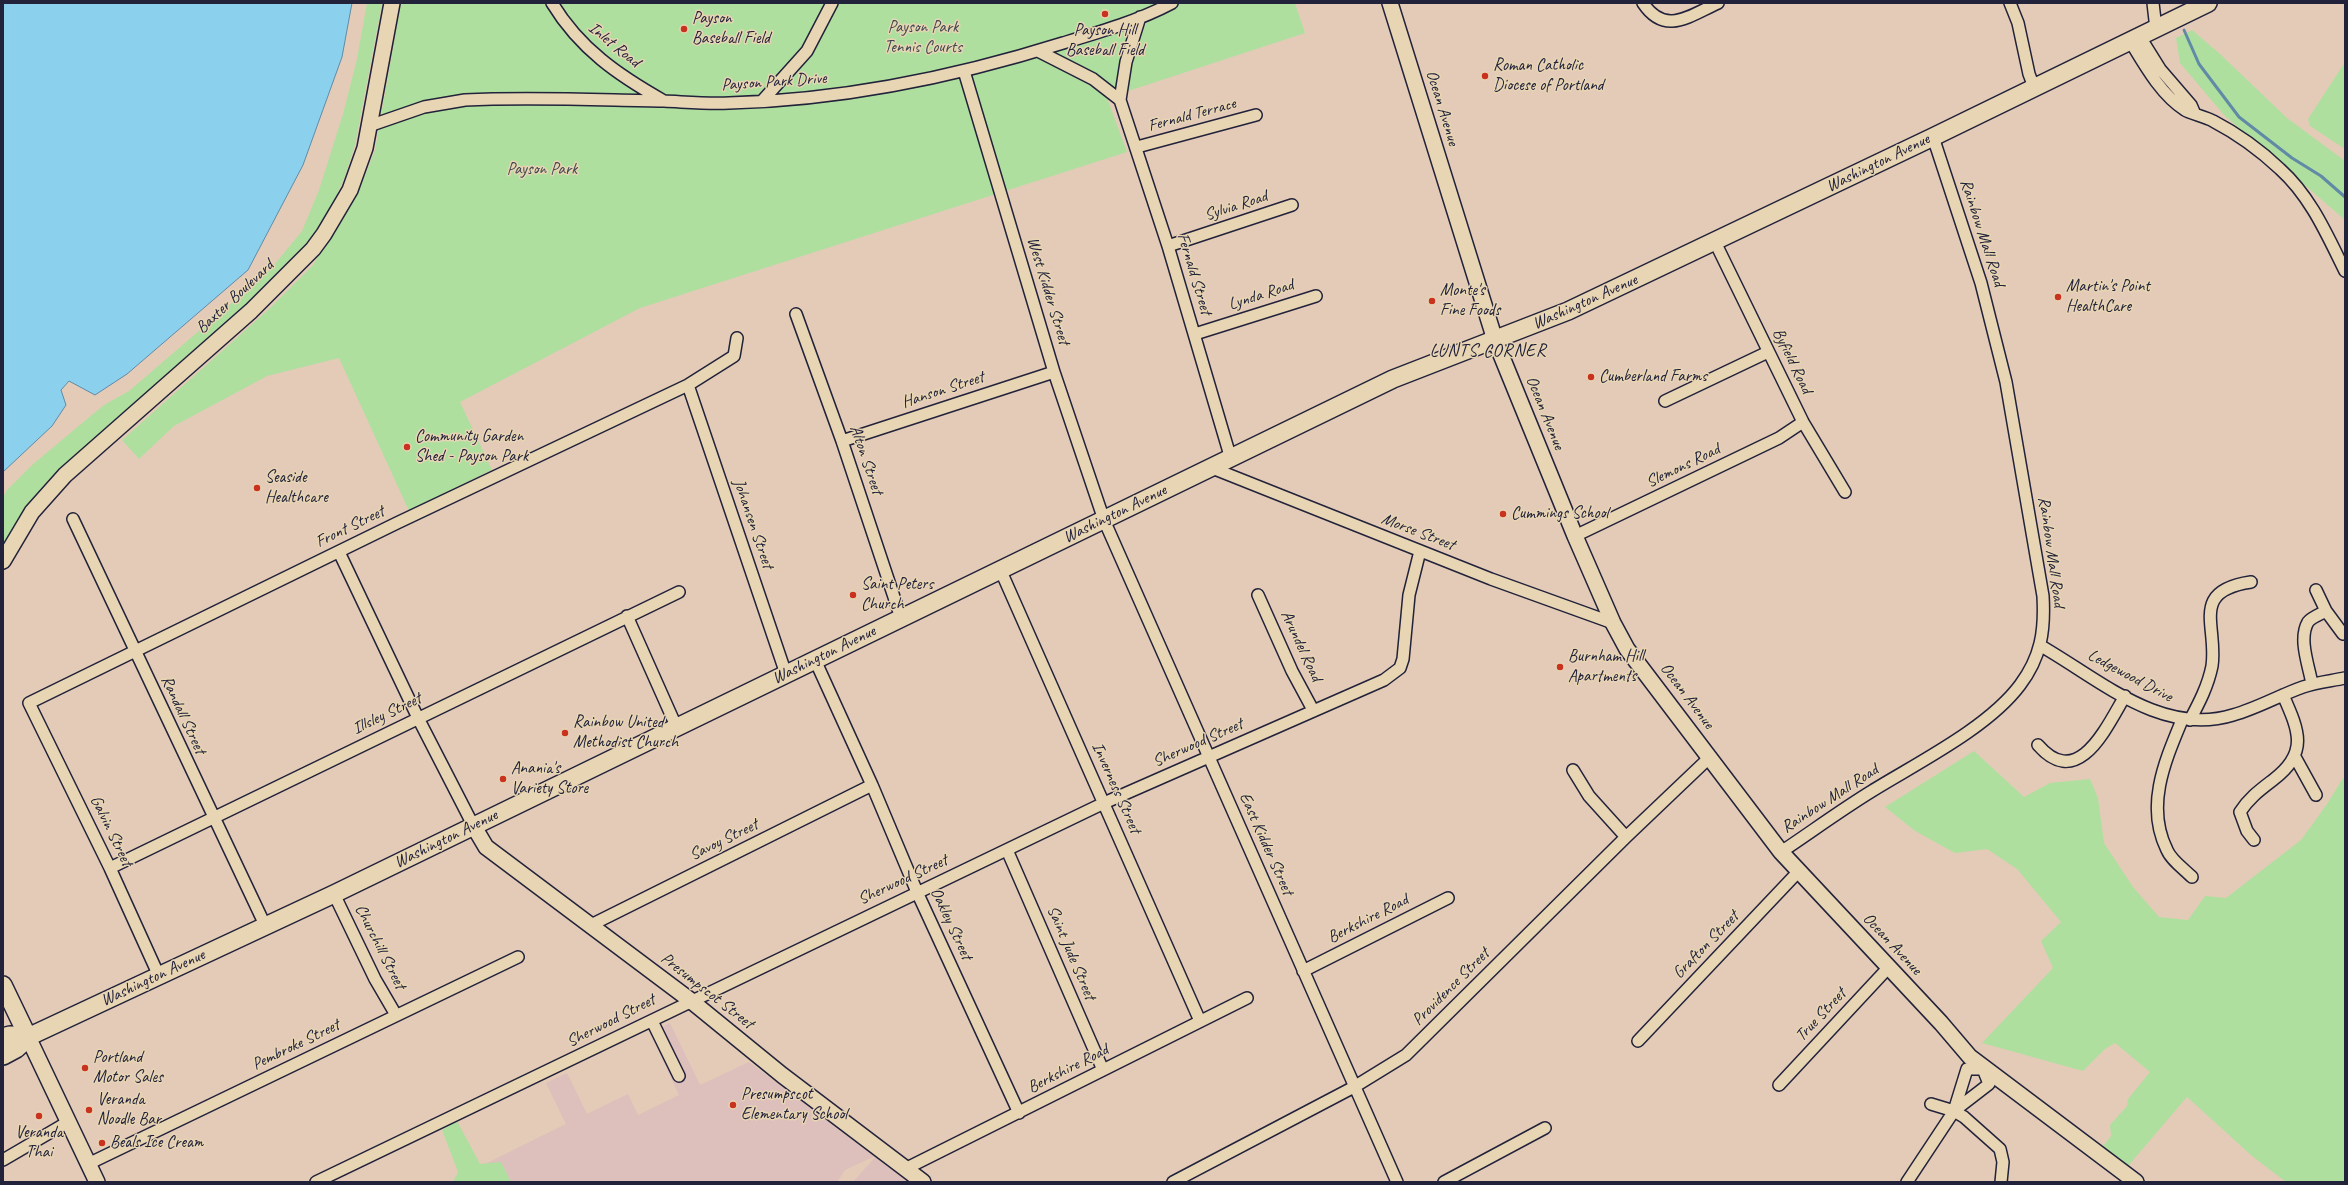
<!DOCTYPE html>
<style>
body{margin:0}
#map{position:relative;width:2348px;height:1185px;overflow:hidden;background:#e3cbb7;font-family:Caveat,sans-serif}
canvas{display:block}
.frame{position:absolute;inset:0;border:4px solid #22223b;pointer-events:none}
</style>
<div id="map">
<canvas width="2348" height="1185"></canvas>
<div class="frame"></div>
</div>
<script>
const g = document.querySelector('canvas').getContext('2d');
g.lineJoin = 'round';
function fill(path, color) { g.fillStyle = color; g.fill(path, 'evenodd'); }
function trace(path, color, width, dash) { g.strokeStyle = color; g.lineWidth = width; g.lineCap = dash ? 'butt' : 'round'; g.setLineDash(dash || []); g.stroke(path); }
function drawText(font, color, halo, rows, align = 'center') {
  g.font = font + ' Caveat,sans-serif'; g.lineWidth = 3; g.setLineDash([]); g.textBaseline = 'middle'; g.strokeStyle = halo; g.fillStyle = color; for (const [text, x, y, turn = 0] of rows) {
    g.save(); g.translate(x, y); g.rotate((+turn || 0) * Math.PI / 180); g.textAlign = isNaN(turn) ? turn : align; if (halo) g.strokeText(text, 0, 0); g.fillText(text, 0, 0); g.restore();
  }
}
const built = new Path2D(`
 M670,1023L700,1085L749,1062L875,1156L845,1170L837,1182H491L483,1165L566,1124L546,1083L567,1073L587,1114L628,1094L638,1115L679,1095L650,1033Z
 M878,1154L917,1182H853Z`);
const green = new Path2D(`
 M367,3H382L355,145L344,179L330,209L303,252L243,310L56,473L28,505L3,546V497L7,490L32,465L81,424L104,405L129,391L243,293L270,270L302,231L319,190L343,114L357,59Z
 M401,3H1295L1305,33L1107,98L1127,152L640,308L460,402L492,470L409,511L339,358L267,376L174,426L139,459L122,440L268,310L313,265L361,185L375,150Z
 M2192,30L2220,54L2287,118L2345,161V220L2224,115L2180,63L2176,38Z
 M2345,62V149L2310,126L2308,119Z
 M1974,751L2024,797L2050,783L2090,779L2098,798L2104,843L2133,887L2159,917L2188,920L2205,896L2226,898L2301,840L2327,804L2343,778H2345V1182H2286L2252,1156L2187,1097L2128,1166L2103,1146L2111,1136L2110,1125L2127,1106L2128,1099L2150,1072L2115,1043L2105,1049L2083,1071L1982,1043L2053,968L2041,941L2061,922L2017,869L1987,849L1955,853L1915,831L1885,807Z
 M457,1121L480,1164L501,1162L511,1182H453L458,1172L442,1130Z`);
const water = new Path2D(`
 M3,3H352L342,57L303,165L248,270L127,374L95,395L69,381L61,390L66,405L52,426L3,472Z`);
const stream = new Path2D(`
 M2184,30L2199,64L2239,117L2292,158L2321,176L2345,197`);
const street = new Path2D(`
 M552,3C580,49 618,75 664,101
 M1643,3C1665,36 1689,16 1718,3
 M2010,3L2018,23L2029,74L2034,87
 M2153,3L2156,29
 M1140,17L1126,62L1120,100L1168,246L1231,459
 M2140,37L2160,69L2191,105L2194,112
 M2130,41C2144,64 2161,95 2185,110C2189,113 2206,117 2213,121C2236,133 2261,151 2280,169C2311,197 2327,235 2345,271
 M1038,51L1093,79L1120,100
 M964,71L1054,372L1104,520L1397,1182
 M763,100L807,51L832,3
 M369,126L424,107L465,100C531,97 598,100 664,101C686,102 707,104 729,103C843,100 955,77 1063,43C1100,32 1138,21 1172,3
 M1137,147L1256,115
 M1715,242L1803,422L1845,492
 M1168,246L1292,205
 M796,314L842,441L901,618
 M1195,334L1316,296
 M688,385L786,674
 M1665,401L1768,352
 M842,441L1054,372
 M1212,468L1491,579L1613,623
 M73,519L265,925
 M1575,536L1779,438L1803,422
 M339,552L418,718L473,825
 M1000,569L1200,1021
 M2316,590L2326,611L2343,634
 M1258,595L1292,671L1313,710
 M627,616L676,726
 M2041,646C2099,679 2162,737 2233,715C2258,708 2280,695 2303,687C2317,682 2331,681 2345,678
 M815,660L872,785L917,892L1019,1113
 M2312,684C2309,666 2298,639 2308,622C2312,617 2321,614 2326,611
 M2182,720C2165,761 2145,806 2167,850C2171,860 2184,869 2192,877
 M2190,720C2199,703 2208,686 2212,666C2218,626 2189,591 2251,582
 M2038,745C2078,791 2106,728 2125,696
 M2295,757L2316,795
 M1573,770L1589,796L1626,837
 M2254,840L2247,831L2240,812C2249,798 2260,790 2273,780C2309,753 2299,731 2283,695
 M1007,850L1103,1070
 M1781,852C1811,832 1841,810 1872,791C1917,763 1988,728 2020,685C2041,657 2045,631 2043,596L2006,382L1981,283L1933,137
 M110,868L679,592
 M334,894L375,979L396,1015
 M591,925L872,785
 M1303,971L1448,898
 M159,976L110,868L29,703L397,523L688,385L734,356L737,338
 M652,1021L679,1076
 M1638,1041L1798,872
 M1779,1085L1888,968
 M1931,1104L1954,1111L1964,1117L2000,1149L2003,1162L2001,1182
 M3,1160L68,1122
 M88,1164L518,957
 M905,1169L1247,998
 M316,1182L1104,803L1384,680L1400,668L1403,659L1409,595L1420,551
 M1173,1182L1354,1087L1406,1055L1626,837L1710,757
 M1444,1182L1545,1128
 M1907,1182L1954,1111L1967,1069H1983L1989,1084L1954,1111`);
const secondary = new Path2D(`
 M1390,3L1495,340L1575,536L1613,623L1627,649L1781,852L1941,1023L1970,1057L2136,1182
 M3,561L32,512L65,475L251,311L313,249L324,234L350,190L365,148L392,3
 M473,825L486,847L690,1000L782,1075L923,1182
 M28,1037L97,1182`);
const primary = new Path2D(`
 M3,985L28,1037L334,894L1393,379L1568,311L1933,137L2208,3`);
const highway = new Path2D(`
 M3,1038L10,1036L28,1037
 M3,1055L16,1048L28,1037`);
const markers = [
 [1105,14,4,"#c8321e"],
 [684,29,4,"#c8321e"],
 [1485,76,4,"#c8321e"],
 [2058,297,4,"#c8321e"],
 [1432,301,4,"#c8321e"],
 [1591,377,4,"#c8321e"],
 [407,447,4,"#c8321e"],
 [257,488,4,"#c8321e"],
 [1503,514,4,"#c8321e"],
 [853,595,4,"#c8321e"],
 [1560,667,4,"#c8321e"],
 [565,733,4,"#c8321e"],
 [503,779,4,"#c8321e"],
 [85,1068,4,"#c8321e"],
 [733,1105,4,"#c8321e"],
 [89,1110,4,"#c8321e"],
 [39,1116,4,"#c8321e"],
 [102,1143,4,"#c8321e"]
];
const poiNames = [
 ["Payson",692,19],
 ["Baseball Field",692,39],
 ["Payson Hill",1105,31,"center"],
 ["Baseball Field",1105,51,"center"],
 ["Roman Catholic",1493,66],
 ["Diocese of Portland",1493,86],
 ["Martin's Point",2066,287],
 ["HealthCare",2066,307],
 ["Monte's",1440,291],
 ["Fine Foods",1440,311],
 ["Cumberland Farms",1599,377],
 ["Community Garden",415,437],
 ["Shed - Payson Park",415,457],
 ["Seaside",265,478],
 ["Healthcare",265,498],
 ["Cummings School",1511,514],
 ["Saint Peters",861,585],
 ["Church",861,605],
 ["Burnham Hill",1568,657],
 ["Apartments",1568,677],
 ["Rainbow United",573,723],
 ["Methodist Church",573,743],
 ["Anania's",511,769],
 ["Variety Store",511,789],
 ["Portland",93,1058],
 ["Motor Sales",93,1078],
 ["Presumpscot",741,1095],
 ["Elementary School",741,1115],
 ["Veranda",97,1100],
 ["Noodle Bar",97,1120],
 ["Veranda",39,1133,"center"],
 ["Thai",39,1153,"center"],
 ["Beals Ice Cream",110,1143]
];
const parkNames = [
 ["Payson Park",923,28],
 ["Tennis Courts",923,48],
 ["Payson Park",542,170]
];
const streetNames = [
 ["Inlet Road",614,45,39],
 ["Payson Park Drive",774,82,-4],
 ["Ocean Avenue",1442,108,73],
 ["Fernald Terrace",1192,115,-15],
 ["Washington Avenue",1878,163,-26],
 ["Sylvia Road",1236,206,-18],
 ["Rainbow Mall Road",1982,233,72],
 ["Fernald Street",1194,274,73],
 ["West Kidder Street",1048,291,73],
 ["Lynda Road",1261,295,-18],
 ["Baxter Boulevard",235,297,-43],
 ["Washington Avenue",1585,302,-24],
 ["Byfield Road",1792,361,64],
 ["Hanson Street",943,390,-18],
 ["Ocean Avenue",1545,413,68],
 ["Alton Street",866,460,71],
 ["Slemons Road",1683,466,-26],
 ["Washington Avenue",1115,514,-26],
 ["Johansen Street",753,524,71],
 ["Front Street",350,527,-26],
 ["Morse Street",1418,532,21],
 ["Rainbow Mall Road",2051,552,82],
 ["Arundel Road",1301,646,65],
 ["Washington Avenue",824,655,-26],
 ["Ledgewood Drive",2130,676,28],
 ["Ocean Avenue",1687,696,53],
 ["Illsley Street",387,714,-26],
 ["Randall Street",183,715,65],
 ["Sherwood Street",1198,743,-24],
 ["Inverness Street",1116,788,66],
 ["Rainbow Mall Road",1830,799,-33],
 ["Galvin Street",111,831,64],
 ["Washington Avenue",446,839,-26],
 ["Savoy Street",724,840,-26],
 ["East Kidder Street",1266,844,66],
 ["Sherwood Street",903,880,-25],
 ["Berkshire Road",1368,919,-27],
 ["Oakley Street",951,924,65],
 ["Ocean Avenue",1892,944,47],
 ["Grafton Street",1706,945,-46],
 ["Churchill Street",380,947,63],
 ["Saint Jude Street",1071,953,67],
 ["Washington Avenue",153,978,-25],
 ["Providence Street",1451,987,-45],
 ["Presumpscot Street",707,991,38],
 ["True Street",1821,1015,-47],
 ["Sherwood Street",611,1021,-27],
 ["Pembroke Street",296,1045,-26],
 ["Berkshire Road",1068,1069,-27]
];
const neighbourhoodNames = [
 ["LUNTS CORNER",1488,351]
];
fill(built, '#ddbfbc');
fill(green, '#afdf9f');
fill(water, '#8bd0ed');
trace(water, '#618aa6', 1);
trace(stream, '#618aa6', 3);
trace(street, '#22223b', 14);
trace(secondary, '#22223b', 18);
trace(primary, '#22223b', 20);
trace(highway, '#22223b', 22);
trace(street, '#e8d5b3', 11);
trace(secondary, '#e8d5b3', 15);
trace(primary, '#e8d5b3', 17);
trace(highway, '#e8d5b3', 19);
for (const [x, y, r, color] of markers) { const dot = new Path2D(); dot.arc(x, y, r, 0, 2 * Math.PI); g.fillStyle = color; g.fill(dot); trace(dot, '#e8d5b3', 1.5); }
drawText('17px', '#22223b', '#e8d5b3', poiNames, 'left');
drawText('17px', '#3e484f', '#e8d5b3', parkNames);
drawText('17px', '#22223b', '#e8d5b3', streetNames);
g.letterSpacing = '1px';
drawText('18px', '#22223b', '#e8d5b3', neighbourhoodNames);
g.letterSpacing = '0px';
</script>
